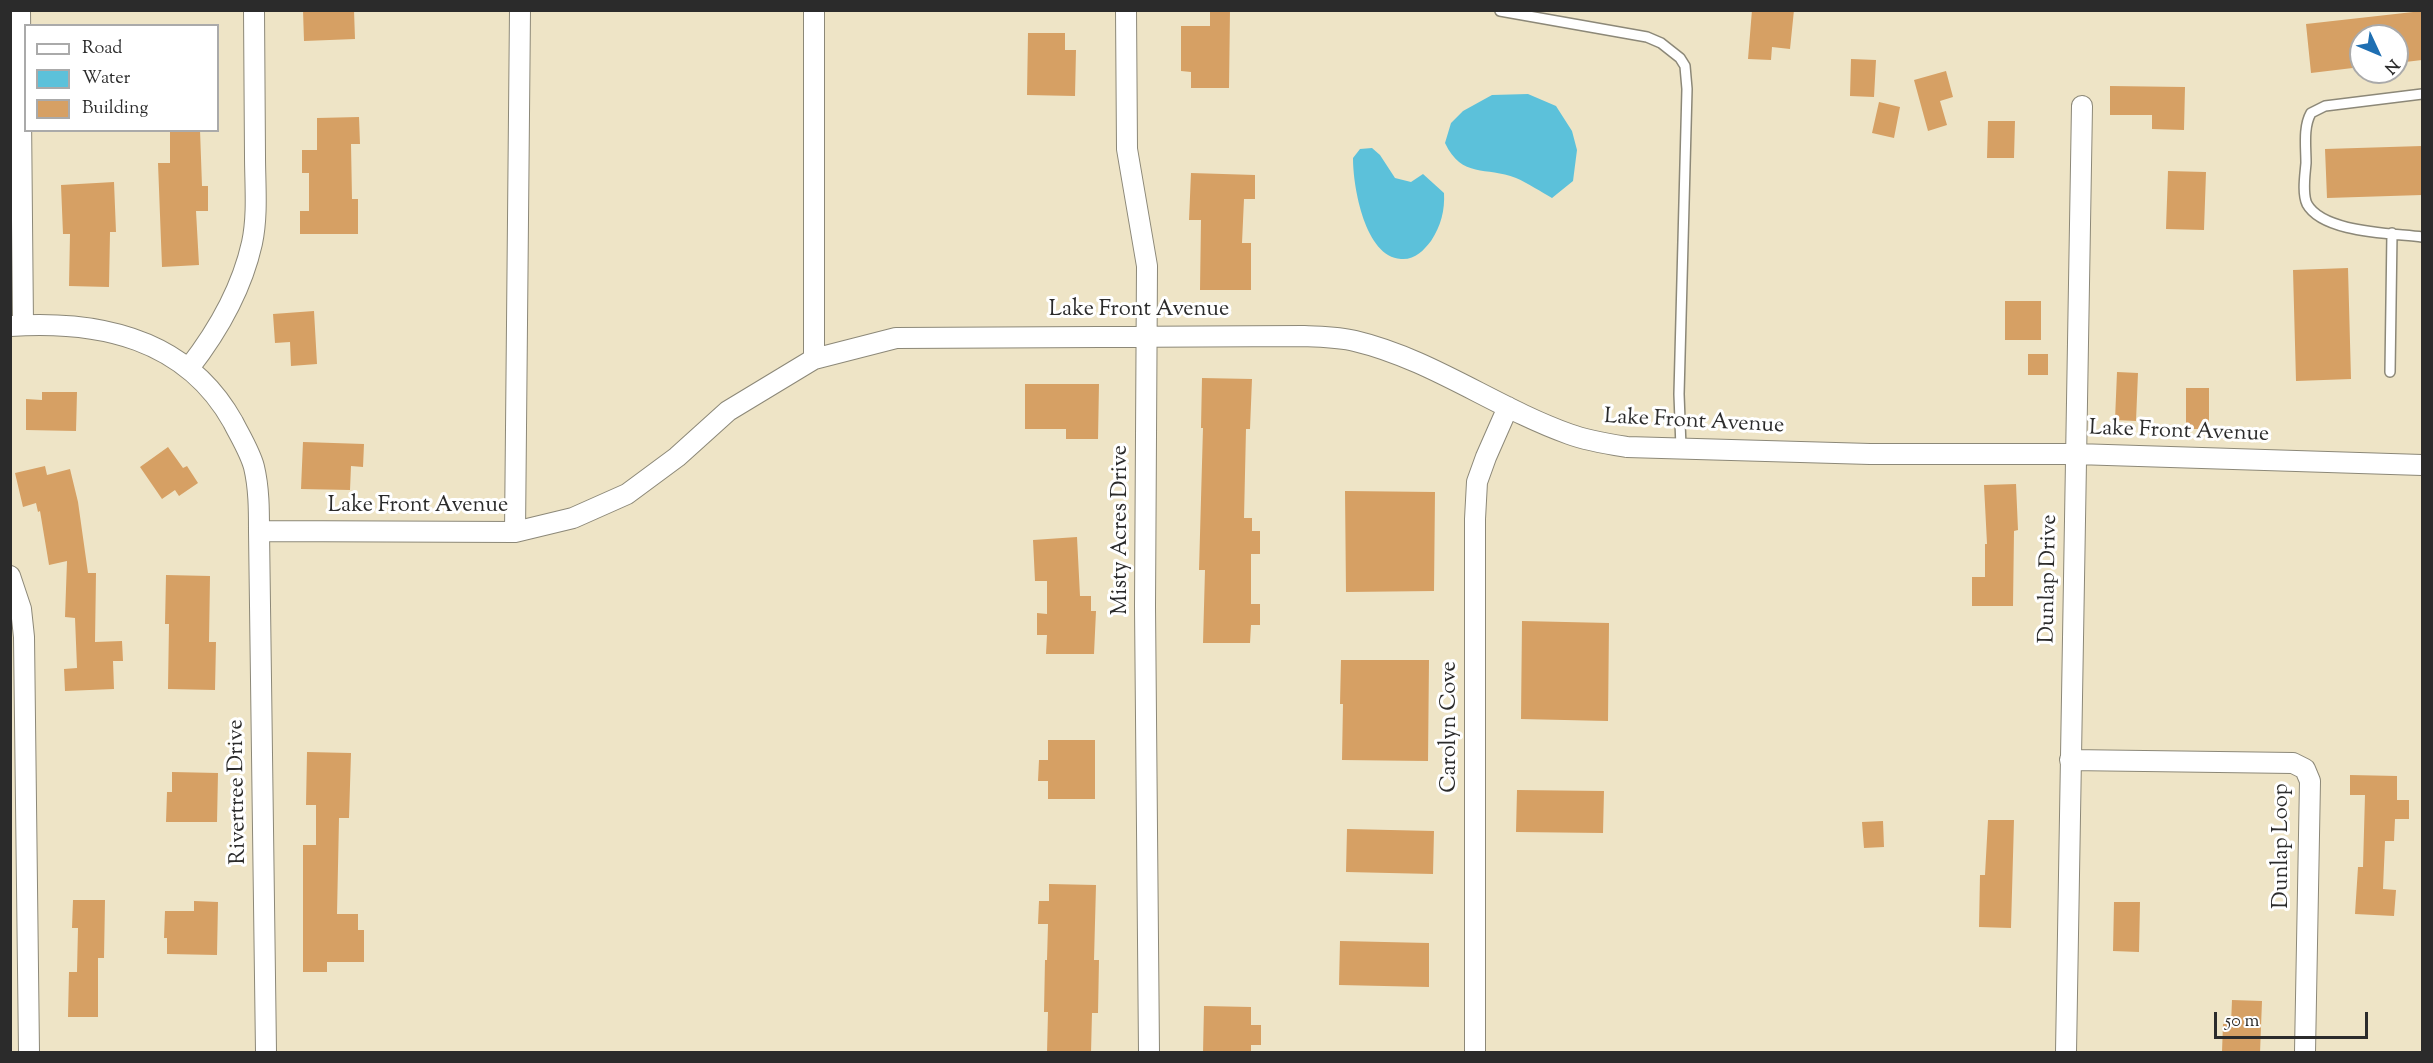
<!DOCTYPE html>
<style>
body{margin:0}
#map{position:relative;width:2433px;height:1063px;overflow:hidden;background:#eee4c6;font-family:"Sorts Mill Goudy",serif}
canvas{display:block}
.frame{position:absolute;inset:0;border:12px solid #2b2b2b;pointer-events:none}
.legend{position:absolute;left:24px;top:24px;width:195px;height:108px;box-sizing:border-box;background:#fff;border:2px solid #aaa;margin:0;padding:8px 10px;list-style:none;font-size:18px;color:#2b2b2b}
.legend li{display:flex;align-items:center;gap:12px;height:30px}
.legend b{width:30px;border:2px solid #aaa}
.north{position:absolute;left:2349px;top:24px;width:60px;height:60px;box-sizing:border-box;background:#fff;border:2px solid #aaa;border-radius:50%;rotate:134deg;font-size:16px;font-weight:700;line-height:24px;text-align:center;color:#2b2b2b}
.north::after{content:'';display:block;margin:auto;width:21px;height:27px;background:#1f6fb2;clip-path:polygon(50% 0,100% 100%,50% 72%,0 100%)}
.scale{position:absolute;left:2214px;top:1012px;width:154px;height:27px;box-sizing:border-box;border:3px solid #2b2b2b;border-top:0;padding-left:8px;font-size:18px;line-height:21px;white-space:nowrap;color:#2b2b2b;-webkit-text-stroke:4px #fff;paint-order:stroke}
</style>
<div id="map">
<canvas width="2433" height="1063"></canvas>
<div class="frame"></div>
<ul class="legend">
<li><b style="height:8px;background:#fff"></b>Road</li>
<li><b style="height:16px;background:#5cc1da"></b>Water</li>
<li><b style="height:16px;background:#d6a064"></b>Building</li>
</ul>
<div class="north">N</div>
<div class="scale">50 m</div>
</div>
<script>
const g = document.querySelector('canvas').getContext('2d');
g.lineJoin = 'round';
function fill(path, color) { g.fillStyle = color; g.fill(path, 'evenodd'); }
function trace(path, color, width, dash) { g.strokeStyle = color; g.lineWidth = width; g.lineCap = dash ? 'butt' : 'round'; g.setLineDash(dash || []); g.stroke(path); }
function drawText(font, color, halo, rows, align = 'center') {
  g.font = font + ' "Sorts Mill Goudy",serif'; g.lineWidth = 6; g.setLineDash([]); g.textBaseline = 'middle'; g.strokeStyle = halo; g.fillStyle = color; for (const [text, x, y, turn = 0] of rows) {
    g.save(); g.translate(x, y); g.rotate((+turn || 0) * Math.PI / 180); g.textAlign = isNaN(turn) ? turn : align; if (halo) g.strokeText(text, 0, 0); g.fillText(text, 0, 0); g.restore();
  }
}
const water = new Path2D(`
 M1528,94L1556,106L1572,131L1577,150L1573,181L1552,198C1541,192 1528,183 1516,178C1486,166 1462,179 1445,143L1451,123L1463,111L1492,95Z
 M1372,148L1380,155L1395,178L1411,182L1423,174L1444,193C1445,210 1441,226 1431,241C1423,251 1415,260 1401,259C1365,257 1353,187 1353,158L1360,149Z`);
const building = new Path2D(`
 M303,10H354L355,39L304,41Z
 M1210,10H1230L1229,88H1191V72L1181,71V26H1210Z
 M1752,10H1794L1790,49L1772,47L1771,60L1748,59Z
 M2422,11V60L2397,63V36H2361V67L2311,73L2306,24Z
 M1028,33H1065V50H1076L1075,96L1027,95Z
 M1851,59L1876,60L1874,97L1850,96Z
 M1946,71L1953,97L1940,101L1947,125L1928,131L1914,80Z
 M2110,86L2185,87L2184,130L2152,129V115H2110Z
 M1879,102L1900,107L1894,138L1872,133Z
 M359,117L360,144H351L352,199H358V234H300V211H309V173H302V150H317V118Z
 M1988,121H2015L2014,158H1987Z
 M170,130H200L202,186H208V211H196L199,265L162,267L158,163H170Z
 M2422,146V195L2327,198L2325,149Z
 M2168,171L2206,172L2204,230L2166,229Z
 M1191,173L1255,175V199H1244L1242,243H1251V290H1200L1201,220H1189Z
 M114,182L116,232H110L109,287L69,286L70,234H63L61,185Z
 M2348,268L2351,379L2296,381L2293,270Z
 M2005,301H2041V340H2005Z
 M314,311L317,364L291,366L290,342L275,343L273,314Z
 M2028,354H2048V375H2028Z
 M2117,372L2138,373L2136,421L2115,420Z
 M1202,378L1252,379L1250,429H1246L1244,518H1252V531H1260V554H1251V604H1260V625H1251L1250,643H1203L1205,570H1199L1203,428H1201Z
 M1025,384H1099L1098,439H1066V429H1025Z
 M2186,388H2209V429H2186Z
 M42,392H77L76,431L26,430V399L42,400Z
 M303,442L364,444L363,467L351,466L350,490L301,489Z
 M168,447L183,468L187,466L198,483L179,496L175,490L162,499L140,467Z
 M45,466L47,475L70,469L78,502L88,573H96L95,642L122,641L123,661H113L114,689L65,691L64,669L77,668L75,618L65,617L67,561L49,565L40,511L38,512L36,503L23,507L15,473Z
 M2016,484L2018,530L2014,531L2013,606H1972V577H1985V544H1987L1984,485Z
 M1345,491L1435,492L1434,591L1346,592Z
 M1077,537L1080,596H1091V611H1096L1094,654H1046L1047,635H1037V613L1047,614V581H1035L1033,540Z
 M166,575L210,576L209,642H216L215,690L168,689L169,624H165Z
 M1522,621L1609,623L1608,721L1521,719Z
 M1341,660H1429L1428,761L1342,760L1343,704H1340Z
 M1048,740H1095V799H1048V781H1038L1039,760H1048Z
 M307,752L351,753L349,818H339L337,914H358V930H364V962H327V972H303V845H316V805H306Z
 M172,772L218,773L217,822H166L167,792H172Z
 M2350,775L2397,776V800H2409V819H2395L2394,841H2385L2383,889L2396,890L2394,916L2355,914L2358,867H2363L2365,795H2350Z
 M1517,790L1604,791L1603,833L1516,832Z
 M1988,820H2014L2011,928L1979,927L1980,875H1985Z
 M1883,821L1884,847L1864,848L1862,822Z
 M1347,829L1434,831L1433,874L1346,872Z
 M1049,884L1096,885L1094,960H1099L1098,1013H1092L1091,1053H1047L1048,1012H1044L1045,960H1047L1048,924H1038L1039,901H1049Z
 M73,900H105L104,958H98V1017H68L69,972H77L78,928H72Z
 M194,901L218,902L217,955L167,954V938H164L165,911H194Z
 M2114,902H2140L2139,952L2113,951Z
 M1340,941L1429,943V987L1339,985Z
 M2232,1000L2262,1001L2260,1053L2222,1052L2223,1024H2231Z
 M1204,1006L1251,1007V1025H1261V1045H1251V1053H1203Z`);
const lane = new Path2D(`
 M1500,11L1647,37L1661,43L1680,58L1685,66L1687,89L1679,394L1681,448
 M2422,94L2325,106L2311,113C2303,127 2306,147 2306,163C2305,175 2302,193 2307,204C2323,233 2392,233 2422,237
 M2390,372L2392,233`);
const street = new Path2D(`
 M20,10L23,325
 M1126,10L1127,149L1147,266L1145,606L1149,1052
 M10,326C99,320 186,338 233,422C240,436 250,452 254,467C259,488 259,510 259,531L515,532L573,518L627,494L677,457L728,411L814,359L896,338L1304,336C1321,337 1339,337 1355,341C1431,359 1496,408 1569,434C1588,441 1608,444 1627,447L1870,454H2076L2422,465
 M814,359V10
 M189,368C217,332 242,288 252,243C258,215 255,184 255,156C255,108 254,59 254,10
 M259,531L266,1052
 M515,532L520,10
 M10,576L21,609L24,637L29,1052
 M2070,760L2293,763L2305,769L2310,781L2305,1052
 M1475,1052V519L1477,482L1486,457L1508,407
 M2066,1052L2082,106`);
const streetNames = [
 ["Lake Front Avenue",1139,311],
 ["Lake Front Avenue",1694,423,3],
 ["Lake Front Avenue",2179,433,2],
 ["Lake Front Avenue",418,507],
 ["Misty Acres Drive",1122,530,-90],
 ["Dunlap Drive",2050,579,-89],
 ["Carolyn Cove",1451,727,-90],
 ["Rivertree Drive",239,792,-91],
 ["Dunlap Loop",2283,846,-90]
];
fill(water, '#5cc1da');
fill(building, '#d6a064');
trace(lane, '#8c8878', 12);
trace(street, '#8c8878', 22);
trace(lane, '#fff', 9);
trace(street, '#fff', 20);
drawText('22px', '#2b2b2b', '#fff', streetNames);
</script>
